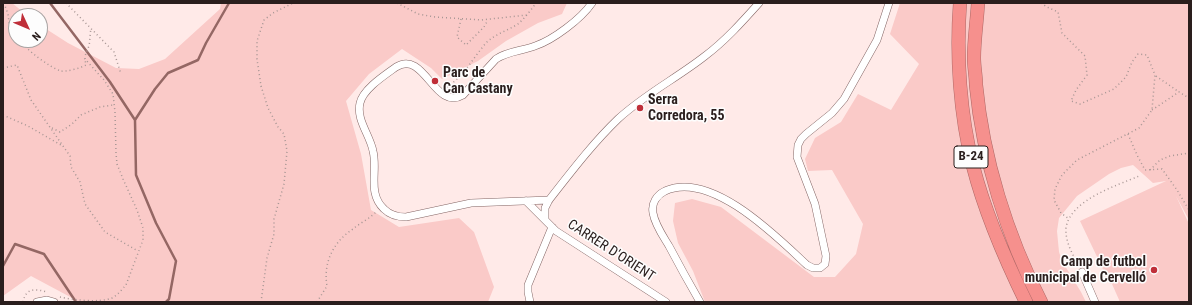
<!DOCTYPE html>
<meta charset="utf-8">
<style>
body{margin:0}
#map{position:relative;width:1192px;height:305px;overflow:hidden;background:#ffeae8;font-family:"Roboto Condensed",sans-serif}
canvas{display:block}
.frame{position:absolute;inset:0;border:4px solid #2a1e1d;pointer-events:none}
.north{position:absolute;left:8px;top:8px;width:40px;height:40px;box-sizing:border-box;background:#fdfdfd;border:1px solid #a9a4a3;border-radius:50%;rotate:134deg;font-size:11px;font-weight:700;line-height:16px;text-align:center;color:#2a1e1d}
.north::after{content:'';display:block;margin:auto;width:14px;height:18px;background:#bf2f39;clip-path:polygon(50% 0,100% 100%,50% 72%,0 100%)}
</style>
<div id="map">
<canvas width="1192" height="305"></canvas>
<div class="frame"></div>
<div class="north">N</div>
</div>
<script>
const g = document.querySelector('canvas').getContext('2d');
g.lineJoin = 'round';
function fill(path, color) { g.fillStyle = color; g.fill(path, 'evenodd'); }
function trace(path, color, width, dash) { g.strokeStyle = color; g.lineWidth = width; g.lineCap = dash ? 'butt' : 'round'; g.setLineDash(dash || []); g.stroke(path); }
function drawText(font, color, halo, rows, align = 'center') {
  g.font = font + ' "Roboto Condensed",sans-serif'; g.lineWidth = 3; g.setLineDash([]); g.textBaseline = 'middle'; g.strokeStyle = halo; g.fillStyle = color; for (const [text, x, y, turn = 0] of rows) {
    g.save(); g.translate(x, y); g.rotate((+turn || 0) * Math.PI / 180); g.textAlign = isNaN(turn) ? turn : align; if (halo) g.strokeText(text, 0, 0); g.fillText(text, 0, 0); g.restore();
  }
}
const green = new Path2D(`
 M3,3H12L28,16H16V40H40V25L68,43L116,68L139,69L165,59L220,9L221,3H567L562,14L538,23L506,41L478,61L442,79L431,68L402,49L369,74L346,101L361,154L371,210L399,227L459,218L474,232L494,287L488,302H74V299L31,276L3,296Z
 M900,3H1189V220L1176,196L1189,224V302H1120L1112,284H1110L1080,221L1166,181L1153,183L1133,165L1121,168L1109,174L1077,196L1059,218L1057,231L1059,252L1062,261L1081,292L1086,302H705L693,271L678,243L673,221L675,203L692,199L721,207L814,277H835L856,254L863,224L832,170L808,171L805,159L815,138L841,122L858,94L891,110L919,64L890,34Z`);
const stream = new Path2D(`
 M50,3L110,82L135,120L136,175L156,223L176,261L169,299L166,302
 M135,120L155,89L168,73L198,60L206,43L229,3
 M3,266L15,244L44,254L76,302`);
const path = new Path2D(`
 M4,3L8,14L10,30L16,33
 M66,3L114,52L121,74
 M397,3L418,14L435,17L481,20L527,15
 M1041,3L1047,7L1058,12L1062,33L1085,56L1087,75L1076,90L1071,101L1080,104L1114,89L1126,77L1132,62L1138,54L1147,55L1155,75L1152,110L1139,128L1077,160L1062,175L1055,189L1054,200L1061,213L1069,219
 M461,19L457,37L466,45L484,27L488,20
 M21,40C24,49 51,68 61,71C66,72 81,68 86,65L85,60
 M3,68L17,65L31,100L70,156L71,167L80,182L85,204L105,232L138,251
 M1156,76L1179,92
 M447,87C464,76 473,58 486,43C495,34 507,31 518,24C525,18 531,10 536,3
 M1152,110L1179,92L1189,98
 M3,115L28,126L61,145
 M52,128L60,132L72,124L81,115L100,107L113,105
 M1128,134L1137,155L1145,170L1162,169L1177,190L1189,210
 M1150,170L1160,160L1170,156L1189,153
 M1079,266C1073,255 1065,242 1066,228C1070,200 1116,186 1139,176
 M60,297C73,300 100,303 112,298C118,295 122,289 126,285L143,240V228L137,210L123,179L117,164L116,153L115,112L113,94L104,80L85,59C85,54 87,51 89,46C90,40 90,34 91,28
 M23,302C26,287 36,289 47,292
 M261,302L267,258L274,234V219L284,184L287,151L284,134L278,127L268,108L261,86L257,59V41L264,20L273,13L293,3
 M317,302L327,286C323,263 333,242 353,229C360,223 369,219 376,212`);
const street = new Path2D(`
 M549,200L471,203L406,217C398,217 390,215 384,209C367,193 378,171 373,151C370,135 356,120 360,103C363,89 385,75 396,67C425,49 434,112 463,95L496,59C508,51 522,51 535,46C553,40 581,19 592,3
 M526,201L545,220V208L549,200C571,172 593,143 618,119C645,94 677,78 705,56C725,41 742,22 759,3
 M545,220L556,231L666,302
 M1082,272L1095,302
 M37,302L47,300L54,302
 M530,302L528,292V285L552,227
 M700,302C689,283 679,265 669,246C663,236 655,225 653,213C651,203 657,195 665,191C711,170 777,237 807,265L813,268H820L825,264L826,256L815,204L797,157L798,145L801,139L806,134L832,113L844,99L877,40L889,3`);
const highway = new Path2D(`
 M960,3C956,56 960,115 973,166C985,213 1005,259 1026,302
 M978,3C977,21 974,40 974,58C974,67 976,76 976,85C983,159 1007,236 1041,302`);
const markers = [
 [435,81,4,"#bf2f39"],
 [640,108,4,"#bf2f39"],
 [1154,270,4,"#bf2f39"]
];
const shields = [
 [971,157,34]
];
const shieldNames = [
 ["B-24",971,157]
];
const poiNames = [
 ["Parc de",443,73],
 ["Can Castany",443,89],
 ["Serra",648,100],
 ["Corredora, 55",648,116],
 ["Camp de futbol",1146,262,"right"],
 ["municipal de Cervelló",1146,278,"right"]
];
const streetNames = [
 ["CARRER D'ORIENT",611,251,33]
];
fill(green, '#facac8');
trace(stream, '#946764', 2.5);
trace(street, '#846665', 8);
trace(highway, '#af6866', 14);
trace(path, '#a79694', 1.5, [1, 3]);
trace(street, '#fff', 7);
trace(highway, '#f6908d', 13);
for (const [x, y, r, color] of markers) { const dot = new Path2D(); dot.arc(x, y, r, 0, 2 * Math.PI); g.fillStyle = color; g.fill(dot); trace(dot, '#fdfdfd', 1.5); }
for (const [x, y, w] of shields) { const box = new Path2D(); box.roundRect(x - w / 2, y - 11, w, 22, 3); g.fillStyle = '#fdfdfd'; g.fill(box); trace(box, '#2a1e1d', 1); }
drawText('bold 13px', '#2a1e1d', null, shieldNames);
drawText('bold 14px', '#2a1e1d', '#fdfdfd', poiNames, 'left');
drawText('14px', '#2a1e1d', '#fdfdfd', streetNames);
</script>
